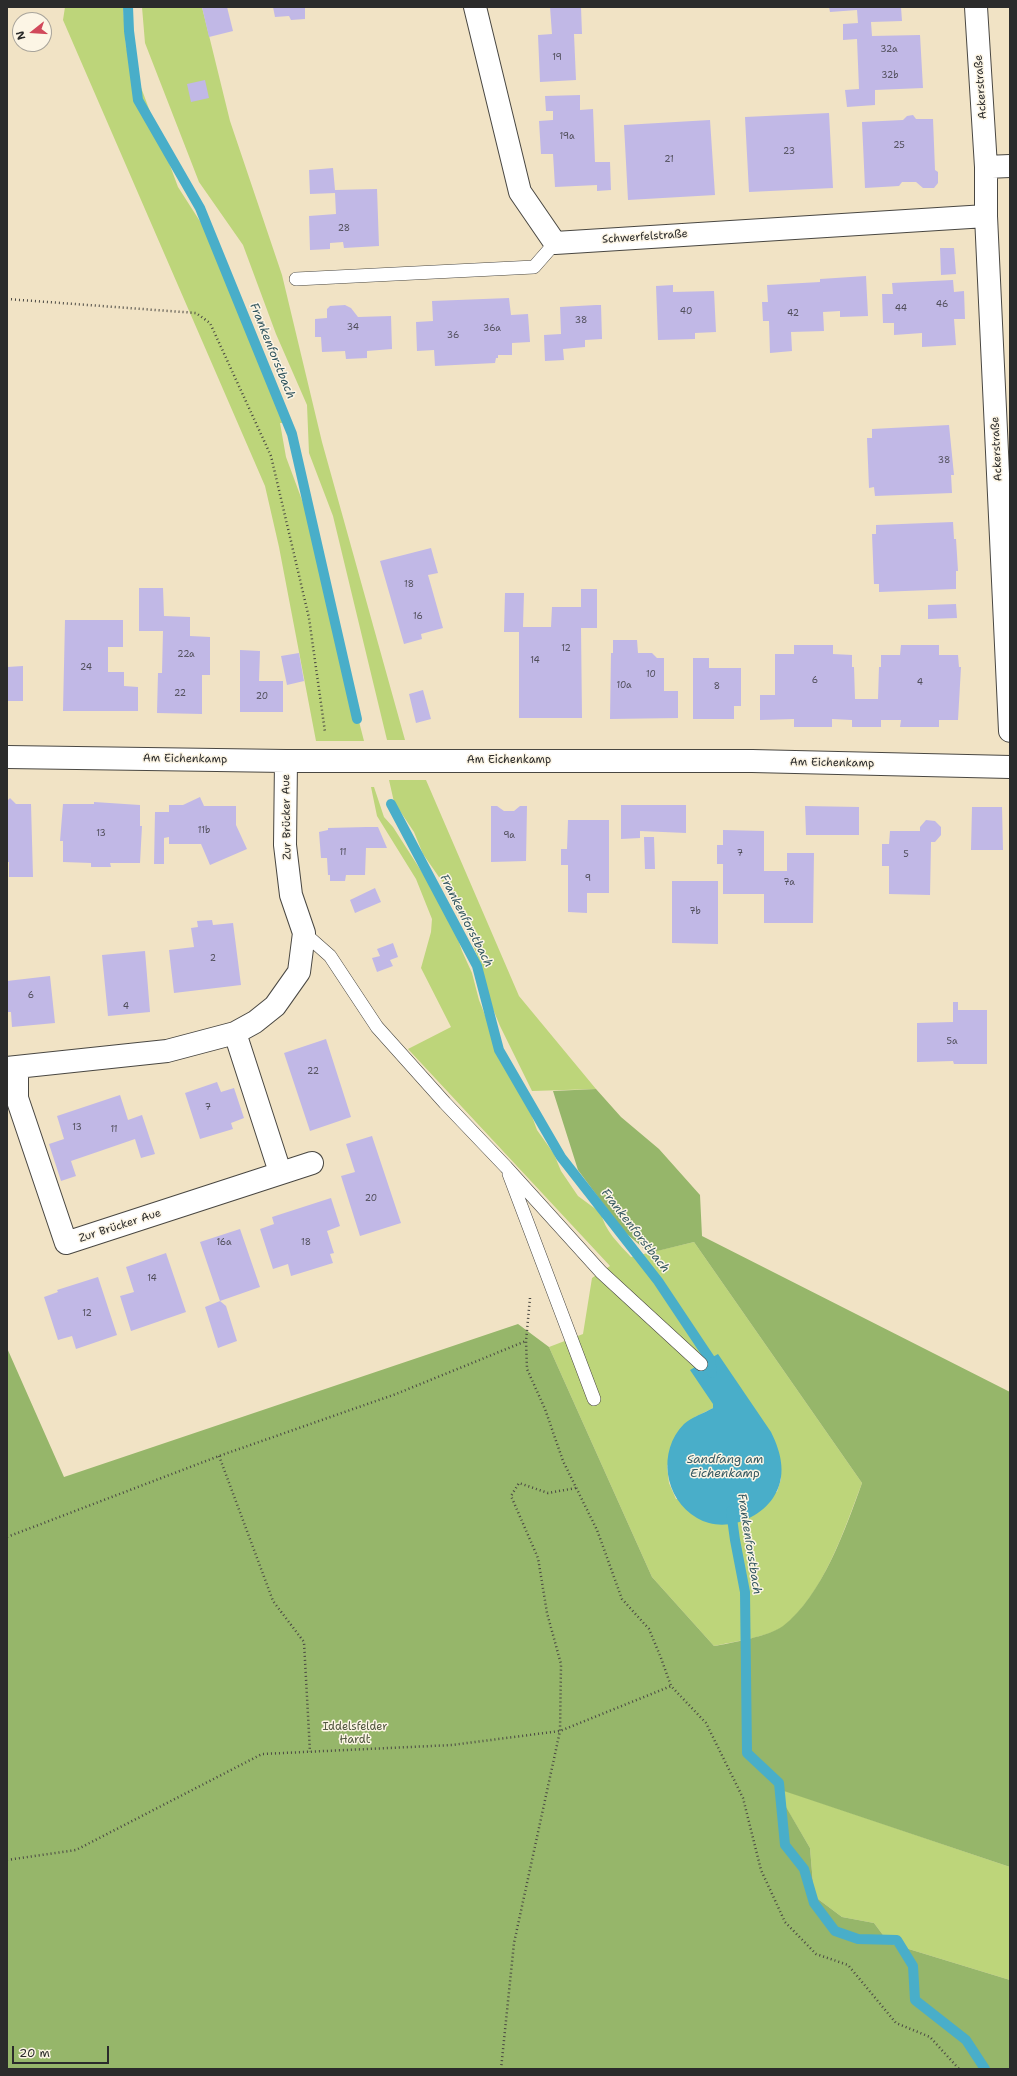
<!DOCTYPE html>
<meta charset="utf-8">
<style>
body{margin:0}
#map{position:relative;width:1017px;height:2076px;overflow:hidden;background:#f1e3c5;font-family:"Shantell Sans",sans-serif}
canvas{display:block}
.frame{position:absolute;inset:0;border:8px solid #2b2b2b;pointer-events:none}
.north{position:absolute;left:12px;top:12px;width:40px;height:40px;box-sizing:border-box;background:#fcf5e5;border:1px solid #a8a49b;border-radius:50%;rotate:253deg;font-size:11px;font-weight:700;line-height:16px;text-align:center;color:#2b2b2b}
.north::after{content:'';display:block;margin:auto;width:14px;height:18px;background:#d1495b;clip-path:polygon(50% 0,100% 100%,50% 72%,0 100%)}
.scale{position:absolute;left:12px;top:2046px;width:97px;height:18px;box-sizing:border-box;border:2px solid #2b2b2b;border-top:0;padding-left:5px;font-size:12px;line-height:14px;white-space:nowrap;color:#2b2b2b;-webkit-text-stroke:3px #fcf5e5;paint-order:stroke}
</style>
<div id="map">
<canvas width="1017" height="2076"></canvas>
<div class="frame"></div>
<div class="north">N</div>
<div class="scale">20 m</div>
</div>
<script>
const g = document.querySelector('canvas').getContext('2d');
g.lineJoin = 'round';
function fill(path, color) { g.fillStyle = color; g.fill(path, 'evenodd'); }
function trace(path, color, width, dash) { g.strokeStyle = color; g.lineWidth = width; g.lineCap = dash ? 'butt' : 'round'; g.setLineDash(dash || []); g.stroke(path); }
function drawText(font, color, halo, rows, align = 'center') {
  g.font = font + ' "Shantell Sans",sans-serif'; g.lineWidth = 3; g.setLineDash([]); g.textBaseline = 'middle'; g.strokeStyle = halo; g.fillStyle = color; for (const [text, x, y, turn = 0] of rows) {
    g.save(); g.translate(x, y); g.rotate((+turn || 0) * Math.PI / 180); g.textAlign = isNaN(turn) ? turn : align; if (halo) g.strokeText(text, 0, 0); g.fillText(text, 0, 0); g.restore();
  }
}
const green = new Path2D(`
 M65,7H123L126,47L178,187L219,251L249,334L289,423H280L286,457L309,519L314,549H318L329,605L364,741H316L279,547L265,486L63,20Z
 M142,7H202L230,121L282,275L322,442L405,740H387L333,516L309,453L307,405L276,334L243,245L199,182L145,43Z
 M389,780H426L519,996L596,1089L532,1091L500,1026L488,997L482,968L462,917L448,890L423,854L414,832L394,802Z
 M371,787H374L384,817L393,827L450,916L462,951L472,973L479,1000L508,1073L513,1076L520,1091L519,1092L529,1108L537,1130L554,1154L561,1171L578,1196L601,1213C605,1231 619,1244 631,1257L694,1242L862,1483C844,1530 824,1593 784,1626C769,1637 732,1642 714,1646L652,1577L549,1347L583,1334L592,1278L610,1266L408,1049L451,1027L421,968L431,932L432,919L416,879L377,816ZM713,1404L781,1462V1479L777,1492L676,1499L669,1483L667,1466L695,1417L713,1408Z
 M774,1787L1010,1867V1980L889,1943L874,1923L842,1917L814,1896L810,1848Z`);
const forest = new Path2D(`
 M596,1089L621,1117L659,1149L700,1195L702,1236L1010,1392V1867L775,1788L810,1848L814,1896L842,1917L874,1923L889,1943L1010,1980V2069H7V1348L64,1477L518,1324L549,1347L652,1577L714,1646C731,1643 770,1636 783,1626C822,1596 846,1528 862,1483L694,1242L649,1253L613,1222L610,1213L578,1170L553,1091Z`);
const water = new Path2D(`
 M718,1354L771,1432C782,1454 787,1477 773,1498C757,1521 722,1533 697,1518C664,1499 657,1451 684,1424C692,1417 704,1413 713,1408V1404L690,1370Z`);
const stream = new Path2D(`
 M128,7L129,31L138,100L200,208L292,434L357,719
 M391,804L477,966L499,1050L561,1157L658,1281L710,1359L712,1373
 M731,1511L735,1540L745,1592L747,1753L779,1783L785,1845L804,1869L814,1903L835,1931L858,1939L897,1940L913,1966L915,2000L966,2040L985,2069`);
const building = new Path2D(`
 M202,7H227L233,31L209,37Z
 M273,7H305V19L291,20L289,16L275,17Z
 M550,7H581L582,34H574L576,80L540,82L538,35L552,34Z
 M829,7H901L902,21L871,22L872,36L920,35L923,88L875,90V105L847,107L845,90L859,89L857,39L843,40V24L858,23L857,10L830,12Z
 M205,80L209,98L191,102L187,84Z
 M580,95V110L593,109L595,162H610L611,190L597,191V185L555,187L553,154H541L539,121L553,120V111H546L545,96Z
 M829,113L833,188L749,192L745,117Z
 M913,115L916,119H933L935,170L938,172V183L934,188H923L916,182H902L899,186L865,188L862,122L903,120L907,116Z
 M710,120L715,195L628,200L624,125Z
 M333,168L335,190L377,189L379,246L344,248L343,242L330,243V249L310,250L309,216L336,214L335,193L310,194L309,170Z
 M940,248H954L956,274L941,275Z
 M866,276L868,316L840,317V311L823,312L824,331L791,332L792,351L770,353L769,321H763L762,302H768L767,285L820,282V279Z
 M953,280L954,292L964,291L965,319H954L956,345L922,347V333L894,335V323H883L882,294H893L892,283Z
 M673,285V292L714,291L716,332L695,333V339L658,340L656,286Z
 M509,298L511,315L528,314L530,342L512,343V355H498V358H496L495,363L435,366L434,350L417,351L416,322L433,321L432,301Z
 M345,305L351,308L358,317L391,316L392,349L367,351V358L346,359L345,351L322,352L321,337H315V319L327,318V309L330,306Z
 M596,305H601L602,339L585,340V347L563,349L564,360L545,361L544,335L561,334L560,307Z
 M949,425L954,475H951L952,493L875,496L874,487L869,488L867,438H872V429Z
 M953,522L954,539H956L958,571H956V589L879,592V584H874L872,534H876V525Z
 M431,548L438,573L428,575L443,628L421,634L422,639L404,644L380,561Z
 M139,588H163L164,616L190,617V636L210,637V675H202V714L157,713L158,673H162L163,631H139Z
 M581,589H597V628H581L582,718H519V632H504L505,593H524L523,627H551L552,607H581Z
 M956,604L957,618L928,619V605Z
 M65,620H123V647H108V672H124V686L138,687V711H63Z
 M613,640H637L638,653H652L657,658H664V691H678V718L610,719L611,653H613Z
 M794,645H833V654L852,655V667H854L855,699H878L879,667H881V655H900L901,645H939V655H958L959,667H961L958,720H939V727H900L901,720H881V727H852V720L832,719V727H794V719L760,720V695H775V654H794Z
 M240,650L260,651L259,681H283V712H240Z
 M299,653L304,681L287,685L281,656Z
 M693,658H709V668H741V706H734V719H693Z
 M23,666V701H7V667Z
 M423,690L431,719L416,723L409,694Z
 M200,797L204,806H236V825L247,849L210,865L201,844H169V837L164,838V864H154L155,812H169V805H183Z
 M10,798L16,804H31L33,877H9V862H7V801Z
 M94,802L140,805V826H142L140,863H110L111,867H91V863L63,862V841H60L63,804H94Z
 M621,805H686V833L640,831V838L621,839Z
 M491,806H497L504,811H514L520,806H527L526,861L491,862Z
 M805,806L859,807V835H806Z
 M972,807H1002L1003,850H971Z
 M568,820H609V893H587V913L568,912V865H561V849H567Z
 M926,820L935,821L941,827V835L935,842H931L930,895L889,894V866H882V844H889L890,831H920V827Z
 M366,827H378L387,848H366L365,875H346L345,881H330V875H328L327,858H321L319,832L328,830V828Z
 M723,830L764,831V871H787V853H814L813,923H764V894H723V864H717V845H723Z
 M644,837H654L655,869H645Z
 M672,881H718V944L672,943Z
 M375,888L381,902L355,913L350,900Z
 M212,920L213,925L233,923L241,985L174,993L169,950L194,947L191,928L198,927L197,921Z
 M393,943L398,957L390,960L393,966L377,972L372,958L380,956L377,949Z
 M145,951L150,1012L108,1016L102,955Z
 M50,976L55,1023L12,1027L11,1012H7V981Z
 M953,1002H958V1010H987V1064H954L953,1061L917,1062V1023L953,1022Z
 M326,1039L351,1117L310,1131L284,1053Z
 M217,1082L221,1092L234,1088L244,1118L231,1123L233,1129L200,1139L185,1093Z
 M120,1095L128,1120L142,1115L155,1154L141,1158L135,1139L71,1161L76,1176L61,1181L49,1144L64,1139L57,1116Z
 M372,1136L401,1223L360,1236L341,1176L355,1172L346,1144Z
 M331,1198L340,1226L327,1231L334,1253L330,1254L333,1263L291,1276L288,1264L273,1269L260,1229L274,1224L272,1217Z
 M240,1229L260,1287L220,1301L200,1242Z
 M166,1253L186,1312L131,1331L120,1296L134,1292L126,1267Z
 M98,1277L117,1335L76,1349L72,1336L58,1340L44,1297L58,1292L57,1290Z
 M220,1301L226,1306L237,1341L218,1348L205,1307Z`);
const path = new Path2D(`
 M7,299L196,313L210,323L271,456L309,618L325,732
 M530,1298L526,1341L527,1369L545,1409L563,1461L597,1530L622,1599L649,1629L661,1658L671,1686L706,1723L743,1798L761,1870L785,1922L816,1954L848,1965L896,2023L930,2037L959,2069
 M219,1456L273,1601L304,1642L310,1752
 M7,1537L219,1456L396,1394L526,1341
 M7,1860L76,1850L262,1754L452,1745L560,1731L671,1686
 M501,2069L514,1943L560,1731L561,1664L547,1613L538,1558L511,1496L519,1483L548,1493L576,1488`);
const lane = new Path2D(`
 M296,279L534,267L555,243
 M304,933L330,956L377,1027L445,1103L506,1167L601,1272L701,1364
 M509,1174L594,1399`);
const street = new Path2D(`
 M475,7L520,192L555,243L986,216
 M976,7L986,167V216L1010,731
 M986,167L1010,166
 M7,757L286,761H752L1010,767
 M235,1033L280,1172
 M17,1067V1098L66,1243L312,1163
 M7,1068L167,1051L235,1033L255,1022L275,1006L299,972L304,933L291,895L285,845L286,761`);
const numberNames = [
 ["32a",889,50],
 ["19",557,58],
 ["32b",890,76],
 ["19a",567,137],
 ["25",899,146],
 ["23",789,152],
 ["21",669,160],
 ["28",344,229],
 ["46",942,305],
 ["44",901,309],
 ["40",686,312],
 ["42",793,314],
 ["38",581,321],
 ["34",353,328],
 ["36a",492,329],
 ["36",453,336],
 ["38",944,461],
 ["18",409,585],
 ["16",418,617],
 ["12",566,649],
 ["22a",186,655],
 ["14",535,661],
 ["24",86,668],
 ["10",651,675],
 ["6",815,681],
 ["4",920,683],
 ["10a",624,686],
 ["8",717,687],
 ["22",180,694],
 ["20",262,697],
 ["11b",204,831],
 ["13",101,834],
 ["9a",509,836],
 ["11",343,853],
 ["7",740,854],
 ["5",906,855],
 ["9",588,879],
 ["7a",789,883],
 ["7b",695,912],
 ["2",213,959],
 ["6",31,996],
 ["4",126,1007],
 ["5a",952,1042],
 ["22",313,1072],
 ["7",208,1108],
 ["13",77,1128],
 ["11",114,1130],
 ["20",371,1199],
 ["16a",224,1243],
 ["18",306,1243],
 ["14",152,1279],
 ["12",87,1314]
];
const streetNames = [
 ["Ackerstraße",981,87,-94],
 ["Schwerfelstraße",645,237,-4],
 ["Ackerstraße",997,449,-93],
 ["Am Eichenkamp",185,759,1],
 ["Am Eichenkamp",509,760],
 ["Am Eichenkamp",832,763,1],
 ["Zur Brücker Aue",287,817,-91],
 ["Zur Brücker Aue",120,1226,-18]
];
const parkNames = [
 ["Iddelsfelder",355,1727],
 ["Hardt",355,1740]
];
const waterNames = [
 ["Frankenforstbach",272,351,68],
 ["Frankenforstbach",466,921,63],
 ["Frankenforstbach",635,1231,52],
 ["Sandfang am",725,1460],
 ["Eichenkamp",725,1474],
 ["Frankenforstbach",749,1544,81]
];
fill(green, '#bdd57a');
fill(forest, '#96b66a');
fill(water, '#49aec9');
trace(stream, '#49aec9', 10);
fill(building, '#c1b8e6');
trace(lane, '#494742', 14);
trace(street, '#494742', 24);
trace(path, '#494742', 2.5, [1, 3]);
trace(lane, '#fff', 13);
trace(street, '#fff', 22);
drawText('9px', '#504e5a', null, numberNames);
drawText('11px', '#2b2b2b', '#fcf5e5', streetNames);
drawText('11px', '#50563f', '#fcf5e5', parkNames);
drawText('italic 12px', '#365962', '#fcf5e5', waterNames);
</script>
